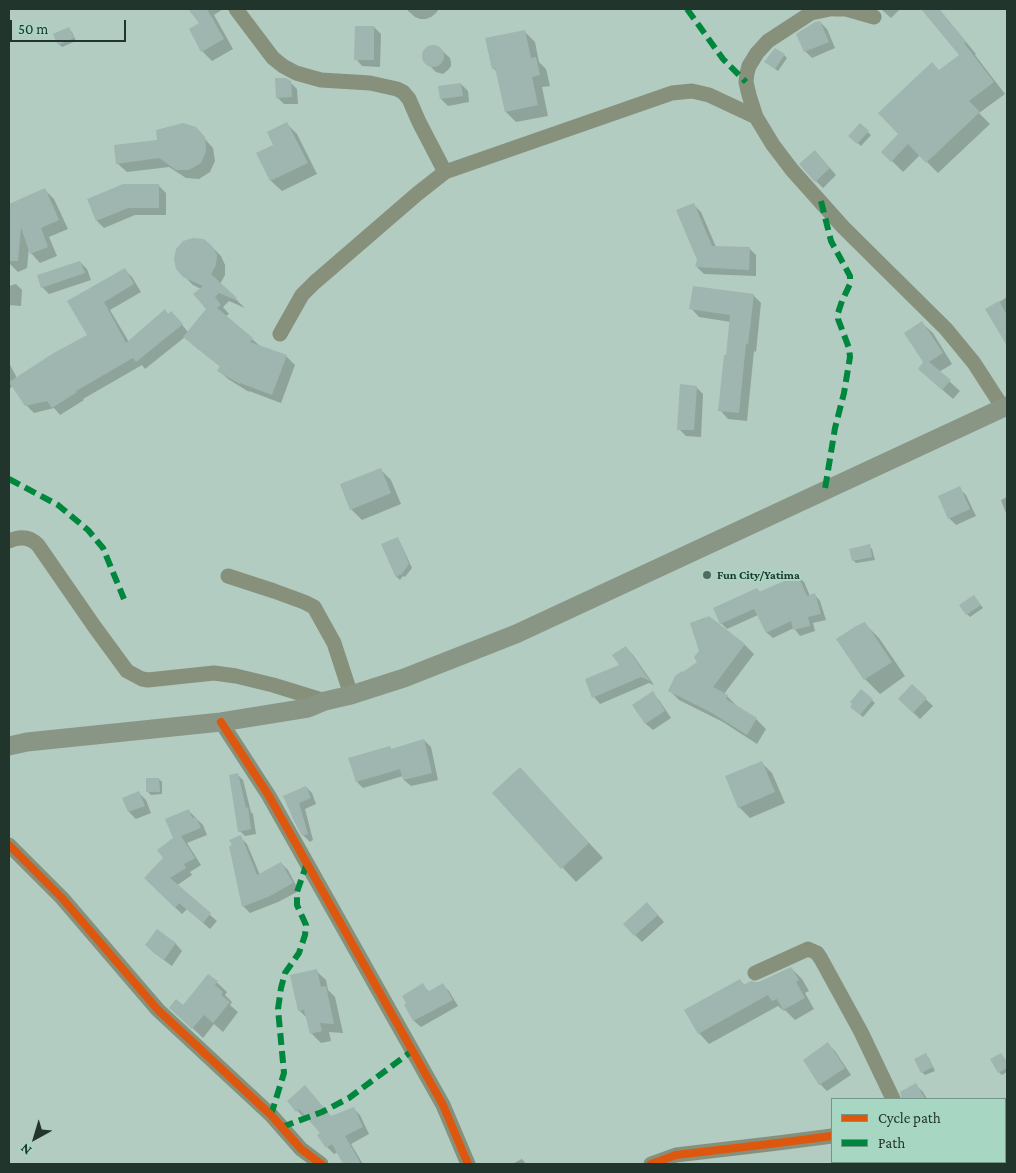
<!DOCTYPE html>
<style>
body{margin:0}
#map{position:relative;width:1016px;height:1173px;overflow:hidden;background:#b2ccc1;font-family:"Crimson Pro",serif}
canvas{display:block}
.frame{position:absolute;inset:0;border:10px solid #22352d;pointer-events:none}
.legend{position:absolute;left:831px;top:1098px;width:175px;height:65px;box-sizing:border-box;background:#a7d6c3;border:1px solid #729687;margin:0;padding:6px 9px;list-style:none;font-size:15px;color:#22352d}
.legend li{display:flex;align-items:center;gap:10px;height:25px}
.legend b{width:25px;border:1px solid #729687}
.north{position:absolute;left:10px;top:1113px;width:50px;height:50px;-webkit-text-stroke:4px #a7d6c3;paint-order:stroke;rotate:219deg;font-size:14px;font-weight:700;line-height:20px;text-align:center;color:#22352d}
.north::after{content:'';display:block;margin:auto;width:18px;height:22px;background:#22352d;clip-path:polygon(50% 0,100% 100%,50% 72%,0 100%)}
.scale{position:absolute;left:10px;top:20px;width:116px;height:22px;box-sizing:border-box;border:2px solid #22352d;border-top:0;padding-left:6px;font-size:15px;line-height:18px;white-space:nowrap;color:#22352d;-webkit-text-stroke:4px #a7d6c3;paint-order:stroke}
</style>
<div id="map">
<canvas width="1016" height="1173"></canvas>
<div class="frame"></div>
<ul class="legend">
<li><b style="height:6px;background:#de570e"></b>Cycle path</li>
<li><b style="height:6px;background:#00873e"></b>Path</li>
</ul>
<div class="north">N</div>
<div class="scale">50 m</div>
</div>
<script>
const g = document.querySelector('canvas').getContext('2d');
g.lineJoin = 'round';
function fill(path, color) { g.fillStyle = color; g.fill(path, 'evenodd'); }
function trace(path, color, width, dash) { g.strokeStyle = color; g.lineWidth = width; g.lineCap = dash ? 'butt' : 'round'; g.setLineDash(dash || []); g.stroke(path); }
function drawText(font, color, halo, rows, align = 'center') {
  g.font = font + ' "Crimson Pro",serif'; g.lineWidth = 4; g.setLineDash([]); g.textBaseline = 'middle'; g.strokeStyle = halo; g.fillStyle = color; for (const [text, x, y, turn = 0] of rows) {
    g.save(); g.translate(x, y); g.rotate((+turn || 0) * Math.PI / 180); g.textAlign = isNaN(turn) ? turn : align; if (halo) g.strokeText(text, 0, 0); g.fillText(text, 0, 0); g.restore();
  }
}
const shadow = new Path2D(`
 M190,9H223L214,15L233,49L212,61L202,51L200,24Z
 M406,9H439L436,13L431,17L426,19H420L415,17Z
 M881,9H900L891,18Z
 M920,9H939L976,54L975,55L1005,94L979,113L990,124L938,173L920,155L903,172L883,152L900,134L939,71L960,55L922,9L921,10Z
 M820,22L827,29L835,48L812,58L805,51Z
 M374,27L381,34L380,67L362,66L356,59Z
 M69,29L72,32L76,41L62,47L59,44Z
 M524,31L535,42L539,62L546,69L550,86L542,87L548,116L516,122L506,112L497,72L493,68Z
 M430,46H434L438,47L450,58L451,62V66L448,70L443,74L436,72L425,61L424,57V53L426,49Z
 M784,55L787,58L778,71L766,62Z
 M290,82L297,89L298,104H284L277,97Z
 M461,84L468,91L469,102L448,106L441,99Z
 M287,124L297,134L317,174L282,191L271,181L258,153L274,145Z
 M860,125L871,135L861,146L850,136Z
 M195,128L213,148L215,161L210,172L199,179L186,178L169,167L127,172L117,163L159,141Z
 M822,159L836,175L823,188L816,181Z
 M159,186L166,193V215H135L104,228L97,221L89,200Z
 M45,190L54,199L68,229L49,237L57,256L40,263L31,253L29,247L27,268L18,272L9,263V206Z
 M694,205L701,212L716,247L749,248L756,255V276L704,274L697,267L698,260Z
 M211,246L221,256L225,265V275L220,284L245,308L229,301L223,307L229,314L226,316L261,347L286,356L295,365L281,403L249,391V392L228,379L219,371L221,367L193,345L185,337L145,369L142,365L83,399L84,400L60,415L54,408L34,413L26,405L13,385L9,390V363L17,378L89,335L69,302L124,269L132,277L141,292L110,310L129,342L169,315L179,321L188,332L207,309L201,289L193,285L184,276Z
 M80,262L87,269L91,280L49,294L42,287Z
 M16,284L22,290L21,306L9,305V286Z
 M753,295L761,303L756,352L754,351L747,421L728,419L720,410L731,322L699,317L691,308Z
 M1007,297V342L987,310Z
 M922,323L933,333L952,364L939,372L960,391L953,399L930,379L925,362Z
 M696,387L703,394L701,437L686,436L679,429Z
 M381,470L391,480L401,504L362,520L351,509Z
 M959,488L966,495L976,516L956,525L949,518Z
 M1007,497V516L1001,500Z
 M397,539L400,542L412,568L405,577L403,576L400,580L397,577L383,545Z
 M869,546L872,549L875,560L856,563L853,560Z
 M798,577L804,582L810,596L815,595L820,601L826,620L813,623L815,631L800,636L794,628L773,638L767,633L758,615L727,629L721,623L757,589L761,593Z
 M977,600L983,608L970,617L967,614Z
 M864,623L879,638L905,676L880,694L865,679L838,639Z
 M745,645L754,654L724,694L727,696L737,706L736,707L756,719L766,729L757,744L723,722L679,700L669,690L698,662L700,651Z
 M626,648L633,655L654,685L649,683L600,704L594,697L621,665Z
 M912,686L933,706L920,719L899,699Z
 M862,691L875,703L863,717L855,710Z
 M652,693L659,700L671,718L653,730L646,724L634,705Z
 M424,740L431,747L438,780L411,786L404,780L403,776L363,788L357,782L390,747L392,750Z
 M761,762L772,773L785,803L750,818L739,807Z
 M238,775L243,780L251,812L253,814L256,834L245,836L240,831Z
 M159,779L162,782V794L151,795L148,792Z
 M534,783L603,858L576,882L494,793Z
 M306,787L312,793L316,804L305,809L313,840L310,842L303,835L284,796Z
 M139,793L146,800L151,813L136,819L129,812L124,798Z
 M189,811L203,825L207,835L187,843L201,865L190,872L192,875L176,886L217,921L210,929L187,909L182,914L145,878L165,858Z
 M240,837L247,844L260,875L281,863L288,870L299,891L278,902L250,913L243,906Z
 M654,911L664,922L642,942L635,935Z
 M157,930L176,944L182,951L172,966L153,952L146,945Z
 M791,968L802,979L809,991L805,993L814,1009L795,1020L785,1010L784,1011L778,1006L709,1044L699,1033L740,980L745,986L759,983Z
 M316,971L326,980L328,990L335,997L343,1033L329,1032L331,1041L321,1043L312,1034L308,1019L299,1010Z
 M209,975L227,992L225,995L232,1002L230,1005L238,1012L223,1032L214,1024L203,1038L181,1017L184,1007Z
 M423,985L429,992L443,985L449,991L458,1006L421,1027L414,1021L406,1005Z
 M828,1044L835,1051L851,1075L827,1091L820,1084Z
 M1001,1054L1007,1062V1072L1002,1075L999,1072Z
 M926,1055L929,1058L935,1071L925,1075L922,1072Z
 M916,1085L923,1092L927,1099H904L902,1093Z
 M289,1101L331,1117L353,1108L360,1115L369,1134L351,1144L363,1164H345L338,1152L334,1154L327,1147L322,1133L307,1116L304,1118Z
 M522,1159L526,1164H512Z`);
const building = new Path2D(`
 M188,9H207L224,39L201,52L189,29L199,23Z
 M921,9H939L966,42L964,43L994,82L969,101L980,112L926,163L908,144L891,162L881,152L898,134L878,113L932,62L939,70L959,55Z
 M820,21L829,42L804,52L796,34L815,22Z
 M355,26H374V60H354Z
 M69,27L74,38L58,45L53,34Z
 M525,30L531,58L536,57L540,75L532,77L538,105L505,112L495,68L492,69L485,38Z
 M422 56a11 11 0 1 1 22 0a11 11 0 1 1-22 0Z
 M775,48L785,54L775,69L764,62Z
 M275,78H286L291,81L292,97L276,98Z
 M461,83L463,96L440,99L438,86Z
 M287,122L308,163L270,181L256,153L273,145L267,132Z
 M183,123L196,127L205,137L206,151L201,163L189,170H176L159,158L116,164L114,145L157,140L156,130Z
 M860,123L869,131L857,144L848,136Z
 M815,150L830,168L815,182L799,164Z
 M123,184H159V208H128L96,221L87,199Z
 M45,188L59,220L41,228L48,247L30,254L21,227L18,261H9V204Z
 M694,203L712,246L750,247L749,270L695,267L697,260L676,210Z
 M193,238L204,239L212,246L217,255L216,265L211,274L237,298L236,300L219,293L215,297L221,305L217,308L253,338L250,342L287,355L272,395L240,383V384L217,371L220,366L183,337L206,309L193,294L203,286L183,277L176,269L174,259L176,249L183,241Z
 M80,261L85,273L41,288L37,275Z
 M125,268L134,284L104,302L126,343L165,309L168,314L171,311L183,324L136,362L133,358L76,391L77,392L52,408L47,401L25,406L9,382L52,354L87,335L67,301Z
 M693,286L754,294L748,344H746L739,413L718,411L724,355H726L730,315L689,309Z
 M999,301L1007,315V346L985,309Z
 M922,321L943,353L929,362L951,380L942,390L918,369L923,362L904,333Z
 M680,384L697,386L694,430H677Z
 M381,468L391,493L350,510L340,484Z
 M960,486L970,509L948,519L938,496Z
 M398,537L409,564L401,575L400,574L396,578L381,544Z
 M870,544L872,557L852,561L849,549Z
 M798,575L807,596L815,593L821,614L808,617L810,626L793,630L791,621L766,633L754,609L720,624L713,608L757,588L759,592Z
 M974,595L981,605L966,615L959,605Z
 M709,616L745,644L713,687L728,695L726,699L757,718L747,735L712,713L668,691L675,676L682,671L683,672L697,662L694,657L699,651L690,623Z
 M865,622L892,662L864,680L836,639L856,626Z
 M626,646L650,681L641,677L592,698L585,679L619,665L612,655Z
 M912,684L927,698L913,713L898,699Z
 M861,689L873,699L860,715L850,707L852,704L850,702Z
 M653,691L665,711L645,724L632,705Z
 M424,739L432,773L403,780L400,769L356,782L348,758L390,746L391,749Z
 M762,761L775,792L738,808L725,776Z
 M520,767L589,843L561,869L492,793Z
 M238,773L246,808L248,807L251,829L238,832L229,775Z
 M146,778H159L160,792H146Z
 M306,786L311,798L299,803L308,834L302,836L294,821L283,796Z
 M139,791L145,806L128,812L122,798Z
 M189,809L192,818L196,817L201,828L181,836L195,858L184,864L186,868L170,878L211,913L203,923L179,903L175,908L144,878L163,858L157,850L173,838L165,819Z
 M241,835L257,875L281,862L293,883L270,896L242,907L229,846L232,845L229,840Z
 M647,902L658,915L634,936L623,924Z
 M157,929L176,943L164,960L145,945Z
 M791,967L799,980L796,982L805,998L783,1010L777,999L772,1001L768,995L698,1034L684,1010L740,979L743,985L751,981L755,982H759Z
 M317,969L321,987L326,986L334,1024L320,1023L322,1031L310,1034L304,1010L298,1011L290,975Z
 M208,974L218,981L215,985L223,992L221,995L230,1002L213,1023L204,1015L192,1029L169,1008L176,999L183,1005Z
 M423,983L428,992L443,983L453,1000L413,1021L404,1005L406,1003L402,996Z
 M828,1042L845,1068L819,1085L803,1060Z
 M926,1053L933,1067L921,1073L914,1059Z
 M1001,1053L1007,1063V1068L998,1073L990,1059Z
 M916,1083L925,1099H902L900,1092Z
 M305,1085L331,1116L354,1107L363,1127L345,1136L361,1164H343L332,1144L326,1148L317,1135L320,1133L299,1109L296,1112L287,1101Z`);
const minor = new Path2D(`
 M236,9L273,58L283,66L296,73L321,80L370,83L397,89L403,92L409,99L419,122L445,172
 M830,9L811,13L768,41L757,53L749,66L747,73L746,82L749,95L756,117L773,145L792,170L843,227L946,329L974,363L1003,408
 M834,9H846L874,17
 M280,334L302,295L314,283L417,194L445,172L672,93L692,91L709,95L756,117
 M9,541C20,536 30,537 38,545L94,626L127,671L142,679L148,680L214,673L236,676L273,685L325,701
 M228,576L274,591L304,602L314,607L334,643L351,695
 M221,722L269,796L443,1105L468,1164
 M9,845L62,898L158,1010L271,1115L301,1149L321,1164
 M755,973L808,949L817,953L821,959L861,1032L893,1099
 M926,1162L927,1164
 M651,1164L676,1155L778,1143L832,1136`);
const major = new Path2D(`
 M9,746L27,742L221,722L308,708L325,701L351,695L404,678L516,634L1007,406`);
const quiet = new Path2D(`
 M687,9L723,59L746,82
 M821,201L831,241L850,276V284L842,301L838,313V319L849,348L850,357L844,393L835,428L825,489
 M9,479L58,505L88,530L103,548L124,599
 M271,1115L284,1073L278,1009L281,988L285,973L299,953L305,935L306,925L297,905V892L307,863
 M282,1127L322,1112L349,1098L412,1051
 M1005,1145L1007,1143
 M969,1164L974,1162`);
const cycleway = new Path2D(`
 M221,722L269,796L443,1105L468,1164
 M9,845L62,898L158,1010L271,1115L301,1149L321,1164
 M651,1164L676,1155L778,1143L832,1136`);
const markers = [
 [707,575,5,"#546a61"]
];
const poiNames = [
 ["Fun City/Yatima",717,575]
];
fill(shadow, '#0003');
fill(building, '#9fb5af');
trace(minor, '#87907b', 15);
trace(major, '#899686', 19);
trace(quiet, '#00873e', 6, [12, 6]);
trace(cycleway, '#de570e', 8);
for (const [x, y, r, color] of markers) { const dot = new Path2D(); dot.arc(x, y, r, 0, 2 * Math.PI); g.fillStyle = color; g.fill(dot); trace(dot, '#a7d6c3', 2); }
drawText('bold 12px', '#22352d', '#a7d6c3', poiNames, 'left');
</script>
